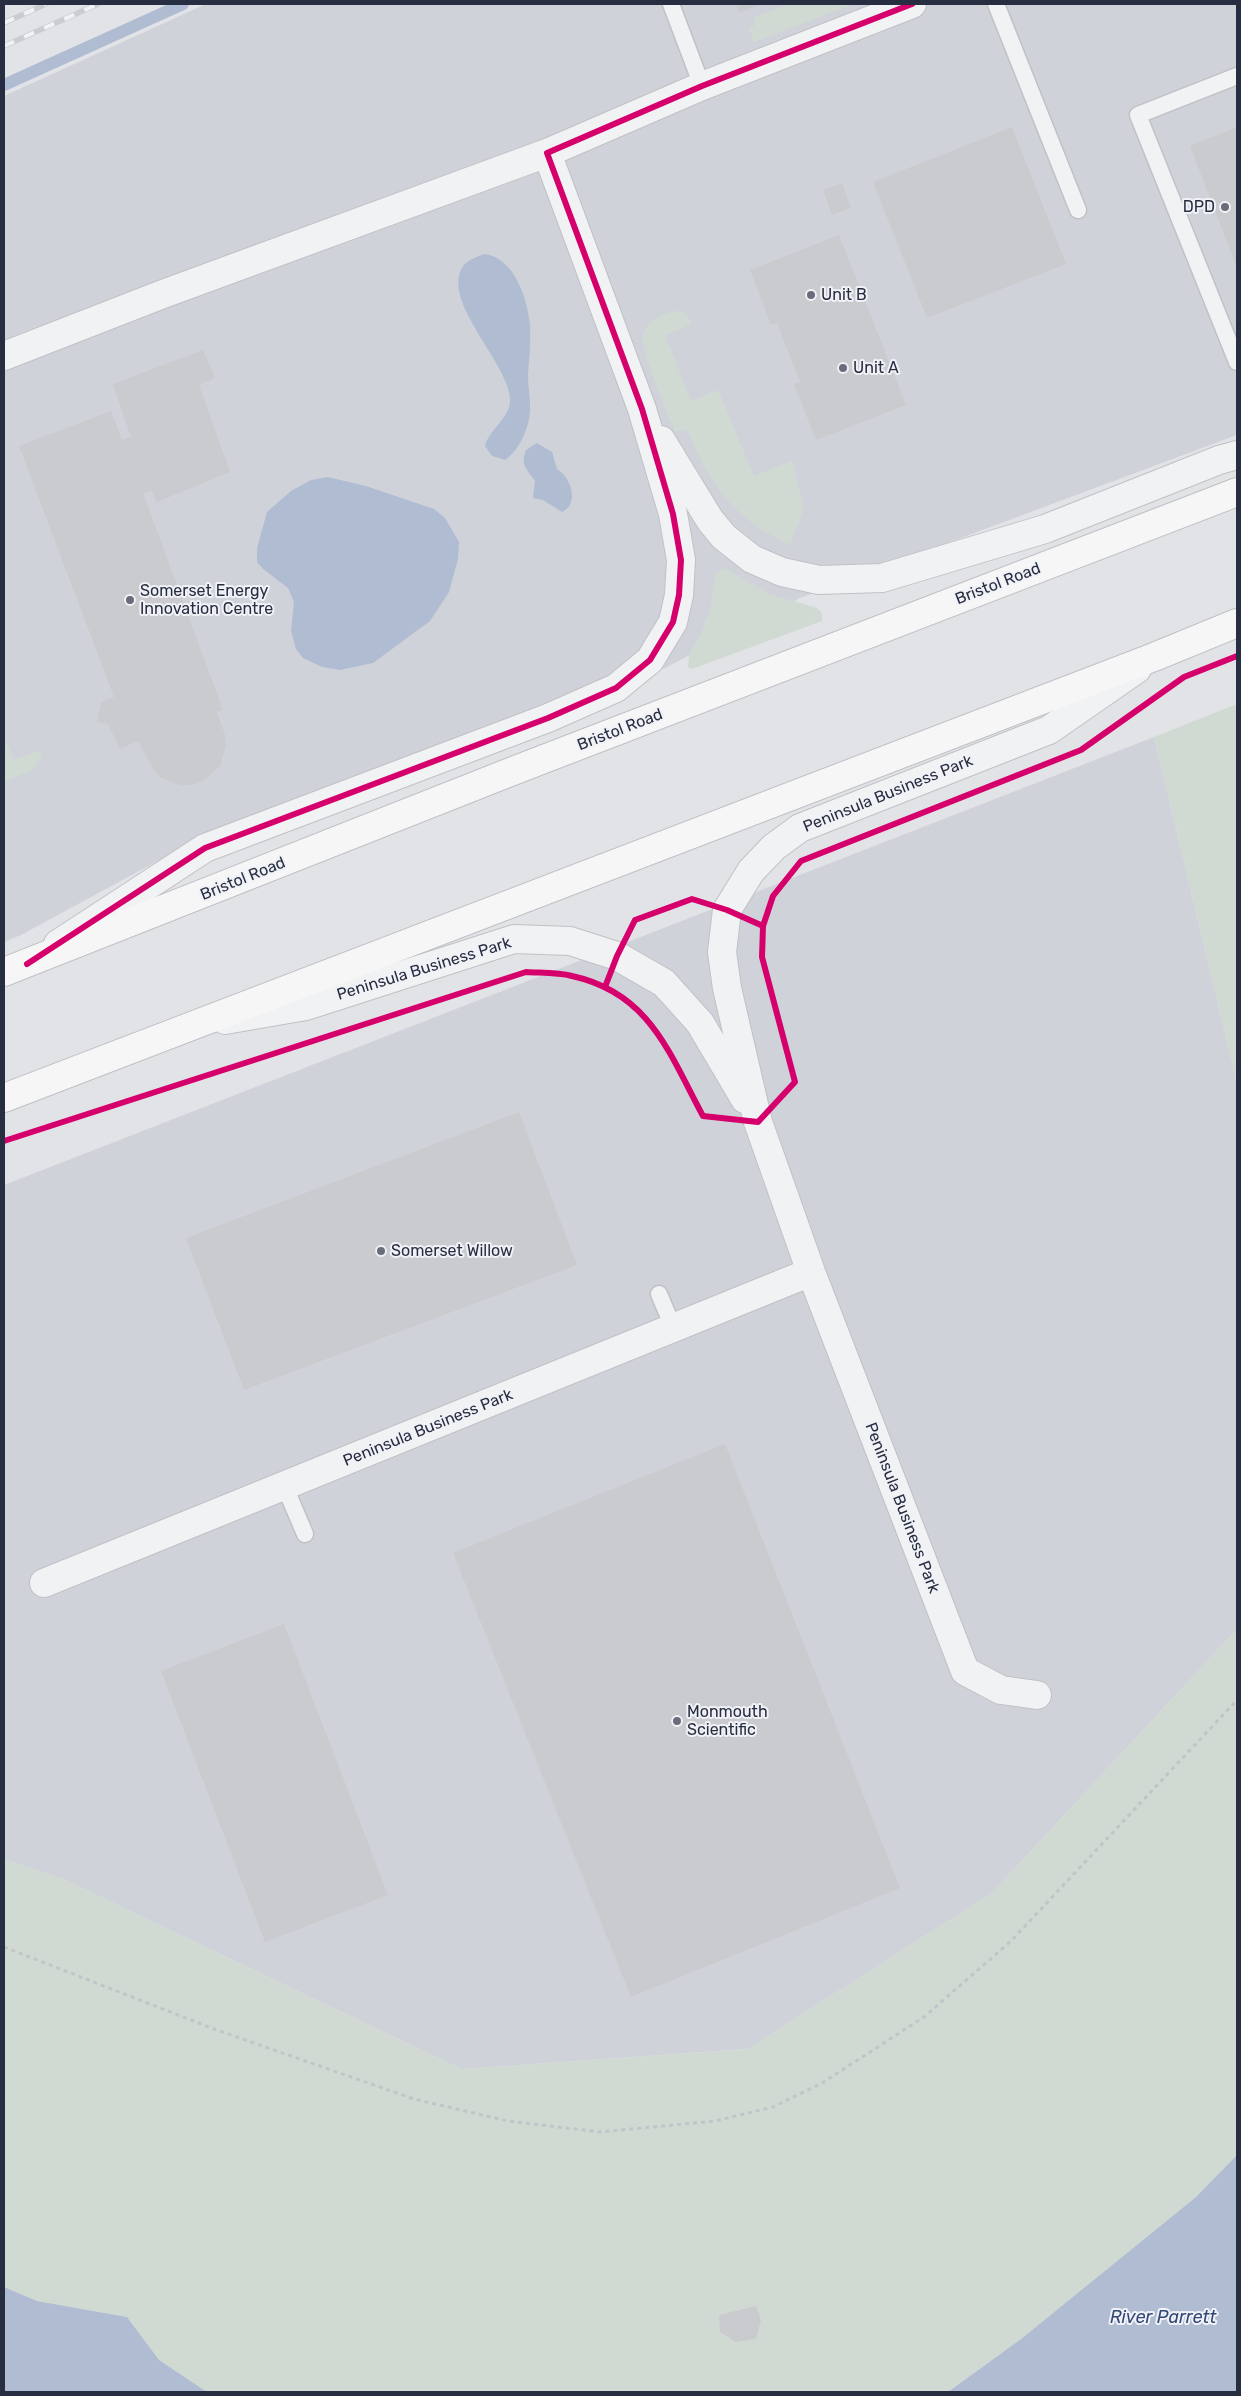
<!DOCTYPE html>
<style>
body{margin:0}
#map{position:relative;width:1241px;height:2396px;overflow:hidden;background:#e2e3e7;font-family:Rubik,sans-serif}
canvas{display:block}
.frame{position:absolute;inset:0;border:5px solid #282e41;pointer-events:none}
</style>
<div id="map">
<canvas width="1241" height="2396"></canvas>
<div class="frame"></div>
</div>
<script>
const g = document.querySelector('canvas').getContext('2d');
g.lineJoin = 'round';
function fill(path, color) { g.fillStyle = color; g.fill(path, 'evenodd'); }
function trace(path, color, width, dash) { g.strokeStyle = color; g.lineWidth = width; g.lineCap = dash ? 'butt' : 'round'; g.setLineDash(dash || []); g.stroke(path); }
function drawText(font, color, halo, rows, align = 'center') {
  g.font = font + ' Rubik,sans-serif'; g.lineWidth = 4; g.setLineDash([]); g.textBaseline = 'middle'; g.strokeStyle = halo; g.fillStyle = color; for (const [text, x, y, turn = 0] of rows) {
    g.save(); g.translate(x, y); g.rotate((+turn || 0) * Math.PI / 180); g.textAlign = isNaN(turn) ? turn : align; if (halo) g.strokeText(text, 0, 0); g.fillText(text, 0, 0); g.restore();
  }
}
const built = new Path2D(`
 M206,4H1237V435L800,598L665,668L189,844L21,935L4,942V96Z
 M1154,737L1237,1083V1629L992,1893L748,2049L461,2069L65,1880L4,1859V1185Z`);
const green = new Path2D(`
 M789,4H853L754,42L749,28L755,25L753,18Z
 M677,311L685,313L692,324L665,335L691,401L718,390L754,476L792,461L803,505L802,514L790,545C738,521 710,487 689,433L685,429L675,432C668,413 642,354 643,337C644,322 663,313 677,311Z
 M723,568L770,594L817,608L822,613V621L692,669L688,667L689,655L701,633L711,606L716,573Z
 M1237,704V1083L1154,737Z
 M4,735L13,760L41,750L42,756L34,769L4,782Z
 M1237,1629V2155L1196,2197L1021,2339L948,2392H207L158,2360L127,2317L37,2301L4,2287V1859L65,1880L461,2069L748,2049L992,1893Z`);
const water = new Path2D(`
 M484,254C514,257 528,299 530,326C531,342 529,359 528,376C528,386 530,396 530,406C531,425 520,450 505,460L492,456L485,446C489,430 508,419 510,403C514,367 437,300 464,265C469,259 477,257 484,254Z
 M537,443L552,452L557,469C571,477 580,504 562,512L543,500L533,498L535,481C527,470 520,464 526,450Z
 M328,477L366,486L434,509L445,518L459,542L458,559L449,592L430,621L373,663L340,670L322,667L303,658L296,649L291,631L294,602L288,588L263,569L257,562V548L267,512L291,491L311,480Z
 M1237,2155V2392H948L1021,2339L1196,2197Z
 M4,2287L37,2301L127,2317L159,2360L207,2392H4Z`);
const stream = new Path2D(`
 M4,85L183,4`);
const building = new Path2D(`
 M736,4H761L739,13Z
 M1012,127L1066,264L927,318L873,182Z
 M1237,127V268L1190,146Z
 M842,183L851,208L832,215L823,190Z
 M839,235L906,405L816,440L794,384L800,382L777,323L771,325L750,270Z
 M203,350L215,378L199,385L230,472L157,502L152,491L143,493L223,710L217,712L225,735L226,745L220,766L203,781L193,785H180L161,778L155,772L138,741L120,749L108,724L97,722L101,702L114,697L19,446L111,411L122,440L131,437L113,384Z
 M519,1112L577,1265L244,1390L186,1238Z
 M725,1444L900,1888L631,1997L453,1553Z
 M284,1624L388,1895L265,1942L161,1671Z
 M756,2306L761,2320L756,2339L736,2342L720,2332L719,2315Z`);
const path = new Path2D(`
 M4,1947L214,2029L414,2099L508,2121L600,2132L715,2121L773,2107L822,2083L924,2017L1011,1941L1237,1700`);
const service = new Path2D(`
 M671,4L702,86
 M996,4L1078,210
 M1237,76L1138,115L1237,362
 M659,1294L673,1327
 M285,1487L305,1534`);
const minor = new Path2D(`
 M4,356L163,294L547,153
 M661,440L710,520L724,537L752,559L782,572L819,580L882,578L1045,529L1219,460L1237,455
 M58,944L205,848L548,718L616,688L650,660L673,622L679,595L681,560L673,514L642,409L547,153L702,86L912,4
 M225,1020L306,1006L514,939L570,941L617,956L664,983L700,1023L745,1099
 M44,1583L811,1272
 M1037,1695L1001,1690L965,1671L811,1272L758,1122L727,988L722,952L727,910L751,871L774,847L800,828L1049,730L1137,669`);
const primary = new Path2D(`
 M4,972L518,769L1237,492
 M4,1098L1154,657L1237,623`);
const rail = new Path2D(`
 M4,23L46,4
 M4,46L98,4`);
const cycleway = new Path2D(`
 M27,964L205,848L548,718L616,688L650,660L673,622L679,595L681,560L673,514L642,409L547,153L702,86L912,4
 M605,987L617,956L635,920L692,899L727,910L763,926
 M4,1141L526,972C541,973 557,972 572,976C650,993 669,1053 703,1116L758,1122L795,1082L762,957L763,926L773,896L801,861L1081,750L1184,677L1237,656`);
const markers = [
 [1225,207,5,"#696d7b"],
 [811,295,5,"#696d7b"],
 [843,368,5,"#696d7b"],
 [130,600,5,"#696d7b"],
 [381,1251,5,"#696d7b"],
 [677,1721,5,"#696d7b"]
];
const poiNames = [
 ["DPD",1215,207,"right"],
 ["Unit B",821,295],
 ["Unit A",853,368],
 ["Somerset Energy",140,591],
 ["Innovation Centre",140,609],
 ["Somerset Willow",391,1251],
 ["Monmouth",687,1712],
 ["Scientific",687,1730]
];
const streetNames = [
 ["Bristol Road",998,584,-21],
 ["Bristol Road",620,730,-21],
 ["Peninsula Business Park",888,794,-22],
 ["Bristol Road",243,879,-22],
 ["Peninsula Business Park",424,969,-17],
 ["Peninsula Business Park",428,1428,-22],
 ["Peninsula Business Park",902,1508,69]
];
const waterNames = [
 ["River Parrett",1163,2318]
];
fill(built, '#d0d2da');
fill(green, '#d1dad2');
fill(water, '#b0bcd2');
trace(stream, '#b0bcd2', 12);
fill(building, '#cacbcf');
trace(service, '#c0c1c5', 19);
trace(minor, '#c0c1c5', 30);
trace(primary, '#bec0c5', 30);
trace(path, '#c3c4c9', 3, [4, 4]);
trace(service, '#f1f2f4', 16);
trace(minor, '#f1f2f4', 28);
trace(primary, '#f6f6f6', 28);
trace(rail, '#cacccf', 5.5);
trace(rail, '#f0f2f7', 4, [11]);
trace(cycleway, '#d6006c', 6);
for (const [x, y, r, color] of markers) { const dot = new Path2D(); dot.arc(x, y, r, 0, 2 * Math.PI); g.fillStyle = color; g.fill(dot); trace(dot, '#f0f2f7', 2); }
drawText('16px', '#282e41', '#f0f2f7', poiNames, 'left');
drawText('16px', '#282e41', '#f0f2f7', streetNames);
drawText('italic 18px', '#324775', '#f0f2f7', waterNames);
</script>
